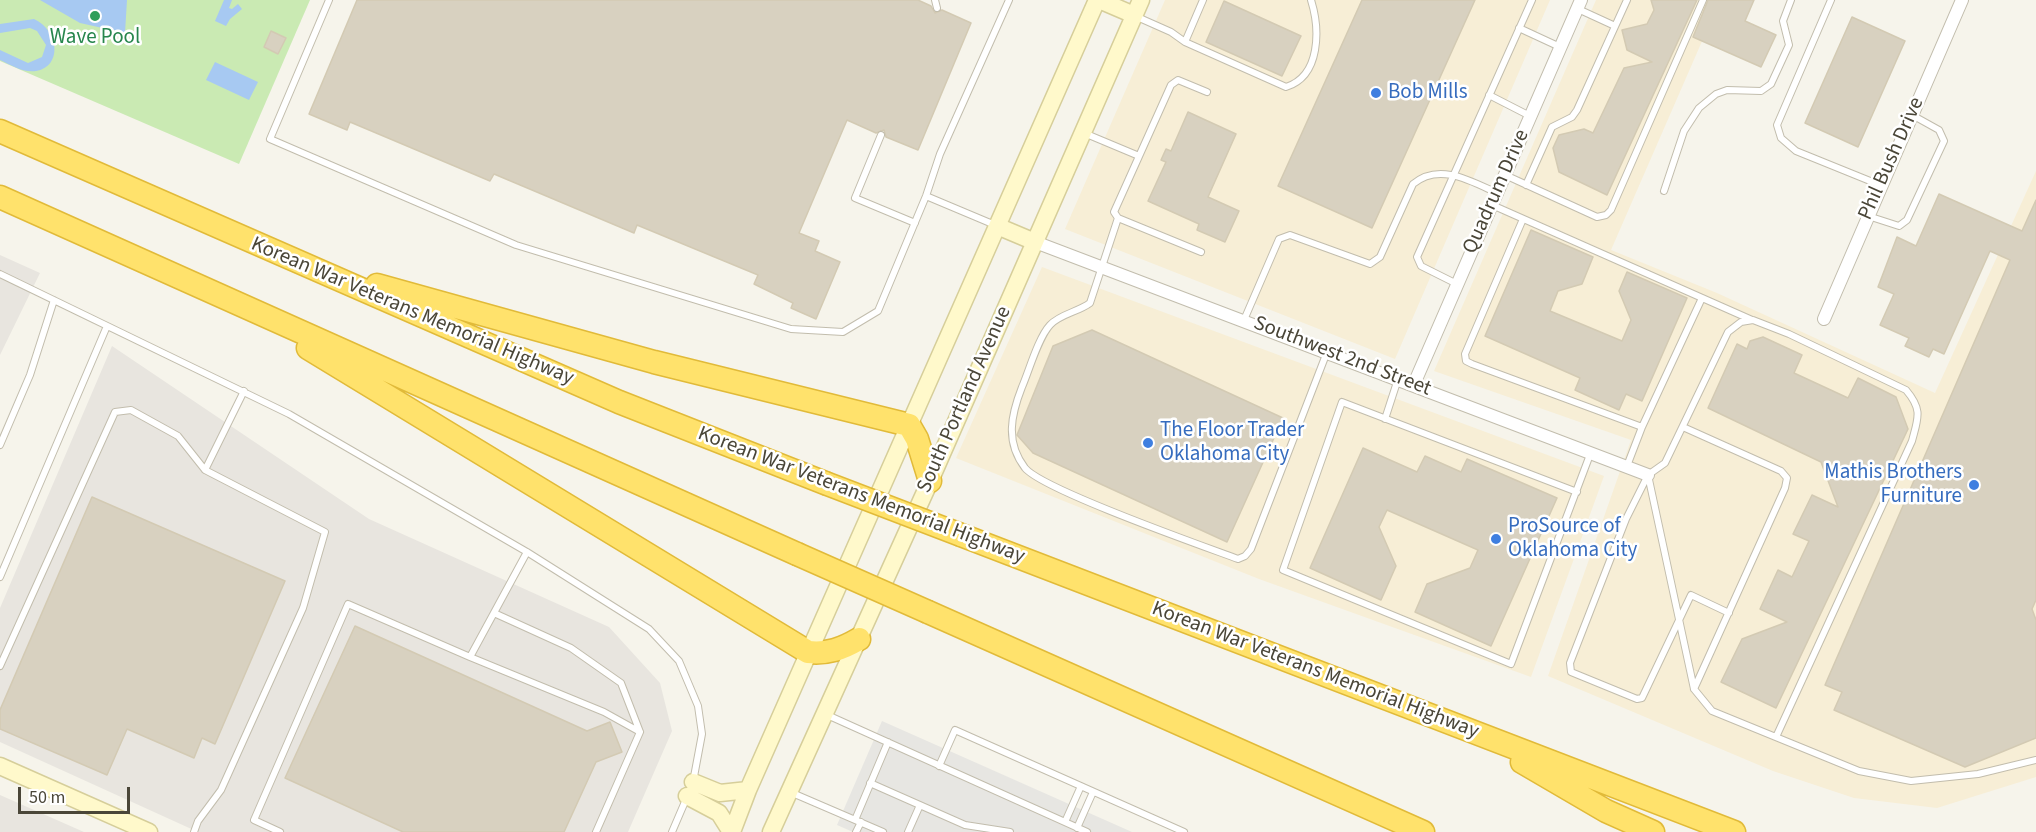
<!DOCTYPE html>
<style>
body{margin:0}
#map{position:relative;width:2036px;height:832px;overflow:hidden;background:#f6f4eb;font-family:"Source Sans 3",sans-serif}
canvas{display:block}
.scale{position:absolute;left:18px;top:787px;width:112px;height:27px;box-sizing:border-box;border:3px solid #4a4638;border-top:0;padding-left:8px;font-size:18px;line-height:21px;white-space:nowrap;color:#4a4638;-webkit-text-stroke:4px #fff;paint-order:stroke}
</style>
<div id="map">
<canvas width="2036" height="832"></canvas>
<div class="scale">50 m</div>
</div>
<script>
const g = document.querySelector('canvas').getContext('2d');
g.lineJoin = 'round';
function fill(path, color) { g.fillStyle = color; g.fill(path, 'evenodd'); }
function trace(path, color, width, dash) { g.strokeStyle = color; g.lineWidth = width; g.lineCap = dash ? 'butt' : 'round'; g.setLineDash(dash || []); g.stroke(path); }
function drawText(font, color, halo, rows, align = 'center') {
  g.font = font + ' "Source Sans 3",sans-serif'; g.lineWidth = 5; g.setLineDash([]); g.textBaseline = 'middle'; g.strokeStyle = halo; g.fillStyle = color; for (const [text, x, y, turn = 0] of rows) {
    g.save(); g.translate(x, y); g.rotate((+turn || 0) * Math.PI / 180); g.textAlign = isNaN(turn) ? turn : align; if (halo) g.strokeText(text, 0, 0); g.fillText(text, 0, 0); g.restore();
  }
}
const commercial = new Path2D(`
 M1165,0H1550L1395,359L1065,229Z
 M1596,0H1720L1611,250L1717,293L1935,393L2036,171V777L1937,808L1854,798L1773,771L1548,676L1631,440L1434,371Z
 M1042,267L1604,476L1531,677L1259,579L956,458Z`);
const industrial = new Path2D(`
 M0,255L40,273L0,355Z
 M112,346L369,519L609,627L660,683L672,731L628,832H198L0,742V608Z
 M0,795L84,832H0Z`);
const green = new Path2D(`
 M0,0H310L239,164L0,61Z`);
const parking = new Path2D(`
 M882,721L1132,832H853L837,825Z`);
const water = new Path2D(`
 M40,0H127L125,33L80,23Z
 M224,0H232L229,8L232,9L238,4L242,9L230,19L226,26L215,21Z
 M34,19C60,31 62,67 36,71C23,73 11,65 0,60V50L28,63L42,57L46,45L37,31L30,28L0,33V24Z
 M215,62L258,82L249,100L206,80Z`);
const building = new Path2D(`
 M357,0H918L931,6L935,13L942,10L971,23L918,150L886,137L884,130L876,133L847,120L799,233L819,241L815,251L840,262L816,319L791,308L793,303L754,284L758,275L637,225L634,233L494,174L490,181L350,122L347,130L309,114Z
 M1362,0H1475L1372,228L1278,186Z
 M1651,0H1697L1607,195L1559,172L1553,148L1559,135L1584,129L1593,133L1624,68L1652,62L1627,50L1622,30L1647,24L1654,10Z
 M1708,0H1754L1745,21L1776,35L1761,67L1693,37Z
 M1224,1L1301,36L1282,76L1206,42Z
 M1852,17L1905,41L1858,147L1805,123Z
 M271,31L286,38L278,54L264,47Z
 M1188,112L1236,134L1208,197L1239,211L1225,242L1197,230L1199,224L1148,201L1166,162L1161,160L1166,149L1171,151Z
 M1939,194L2022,231L2036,200V600L2032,609L2036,620V738L1965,767L1834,710L1842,692L1825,685L2010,260L1990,251L1944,354L1933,349L1929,357L1905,346L1909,338L1880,325L1894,294L1878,287L1897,237L1916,246Z
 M1531,230L1593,257L1582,284L1558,291L1550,311L1622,341L1631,320L1619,291L1627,272L1687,298L1642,401L1626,394L1619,410L1575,390L1580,378L1485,336Z
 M1092,330L1283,418L1227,542L1033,453L1017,435L1053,346Z
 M1763,337L1802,355L1794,373L1848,398L1858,378L1896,397L1908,429L1776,708L1721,682L1742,639L1787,622L1760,609L1778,570L1792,577L1809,541L1793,534L1812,495L1838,507L1821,462L1708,408L1737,344L1747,349L1750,341Z
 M1363,448L1417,472L1425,456L1461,472L1467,459L1557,498L1491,646L1415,612L1427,584L1470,568L1478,550L1387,510L1379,527L1396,566L1381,600L1310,568Z
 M92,497L285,581L215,744L202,738L194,758L127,729L107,775L0,729V710Z
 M355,626L587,731L610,722L622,752L596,762L564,832H403L285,778Z`);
const lane = new Path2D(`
 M329,0L270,139L516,245L791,329L843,332L878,311L926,196L940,154L1009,0
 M935,0L937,8
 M1831,0L1777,125L1781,138L1796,151L1880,185
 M1578,9L1615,26
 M1135,16L1171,32L1185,42L1286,87C1321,76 1320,29 1311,0
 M1519,28L1560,47
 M1185,42L1203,0
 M1489,95L1530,116
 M1084,133L1139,156
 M881,135L855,198L915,223
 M1505,175L1597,217L1606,215L1611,210L1703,0
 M1526,185L1552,127L1572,117L1577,110L1627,0
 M1664,191L1684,131L1699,108L1716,94L1727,90L1761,91L1771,84L1789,45L1783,21L1791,0
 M926,196L995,225
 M1492,205L1752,320
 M1868,216L1899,226L1907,220L1944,141L1939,130L1912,115
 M1118,218L1090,303C1078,312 1060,314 1050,325C1038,338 1029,371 1022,387C1011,415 1005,442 1025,468C1043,490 1203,546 1238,559L1245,556L1251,549L1327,352
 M1523,219L1465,354L1466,361L1472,364L1642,427L1702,298
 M1201,252L1118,218L1114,212L1171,85L1178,80L1207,92
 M0,274L289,414L527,552L649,629L679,661L698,706L702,734L693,782
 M1457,284L1421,266L1417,257L1532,0
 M1244,320L1279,239L1290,235L1370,264L1380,257L1413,184C1439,162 1471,181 1497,193
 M1385,419L1398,379
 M1683,427L1781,471L1787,478L1785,488L1694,689
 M0,445L30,375L54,300
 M1627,466L1642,427
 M1648,475L1694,689L1712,711L1859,771L1911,781L1978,774L2036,760
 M1577,492L1342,402L1283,570L1511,664L1591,452
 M0,577L107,326
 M494,613L571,648L621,683L640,732L596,832
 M1729,613L1691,595L1642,698L1637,699L1571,672L1570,663L1626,519L1648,475L1665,463L1728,332L1741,322L1753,320L1789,334L1906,390C1923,410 1918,418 1912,441L1776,737
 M470,657L604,712L640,732
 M0,666L115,412L131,410L178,436L205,470
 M825,714L1087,832
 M939,766L955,730L1184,832
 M870,783L965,825L1010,832
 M790,792L883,832
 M855,820L888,742
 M1065,822L1081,786
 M1077,828L1093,792
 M194,832L198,821L221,790L303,608L325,532L205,470L244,391
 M280,832L254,820L348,604L470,657L527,552
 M672,832L687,797
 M856,832L861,822
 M908,832L920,805`);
const street = new Path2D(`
 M1035,242L1648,475
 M1824,319L1962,0
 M1414,384L1581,0`);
const secondary = new Path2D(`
 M1099,0L1134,15
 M997,226L1035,242
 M0,766L149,832
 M693,782L720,793L748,790
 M687,796L719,813L731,832
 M732,832L748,790L1097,0
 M771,832L930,481L1141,0`);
const highway = new Path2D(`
 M0,131L619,402L825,483
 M0,197L797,554
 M377,285L654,362L909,425L917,439L930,481
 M308,348L808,652C828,654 842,649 859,639
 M961,535L1734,832
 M928,612L1423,832
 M1522,762L1606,811L1653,832`);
const highwayBridge = new Path2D(`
 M825,483L961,535
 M797,554L928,612`);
const markers = [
 [95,16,6,"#2e9e5b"],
 [1376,93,6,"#3f7fe0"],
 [1148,443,6,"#3f7fe0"],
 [1974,485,6,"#3f7fe0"],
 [1496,539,6,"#3f7fe0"]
];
const leisureNames = [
 ["Wave Pool",95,38]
];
const shopNames = [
 ["Bob Mills",1388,93],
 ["The Floor Trader",1160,431],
 ["Oklahoma City",1160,455],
 ["Mathis Brothers",1962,473,"right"],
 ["Furniture",1962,497,"right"],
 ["ProSource of",1508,527],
 ["Oklahoma City",1508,551]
];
const streetNames = [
 ["Phil Bush Drive",1892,159,-66],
 ["Quadrum Drive",1497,192,-66],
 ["Korean War Veterans Memorial Highway",412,312,23],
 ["Southwest 2nd Street",1342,357,21],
 ["South Portland Avenue",965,400,-66],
 ["Korean War Veterans Memorial Highway",861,496,21],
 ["Korean War Veterans Memorial Highway",1315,671,21]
];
fill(commercial, '#f7eed6');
fill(industrial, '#e8e5df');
fill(green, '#caeab3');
fill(parking, '#e7e6e2');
fill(water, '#a7c9f2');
fill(building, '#d8d1c0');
trace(building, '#d3cab3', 1.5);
trace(lane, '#c2bdad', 8);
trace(street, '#c2bdad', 14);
trace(secondary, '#d6ce9a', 19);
trace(highway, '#e1ba39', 25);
trace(lane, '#fff', 6);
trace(street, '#fff', 12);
trace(secondary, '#fff9cb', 16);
trace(highway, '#ffe26c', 22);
trace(highwayBridge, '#e1ba39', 25, []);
trace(highwayBridge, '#ffe26c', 22);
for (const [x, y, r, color] of markers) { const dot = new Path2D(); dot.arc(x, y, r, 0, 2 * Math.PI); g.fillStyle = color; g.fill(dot); trace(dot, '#fff', 2); }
drawText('21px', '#27864d', '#fff', leisureNames);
drawText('21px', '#366cbe', '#fff', shopNames, 'left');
drawText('21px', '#4a4638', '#fff', streetNames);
</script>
